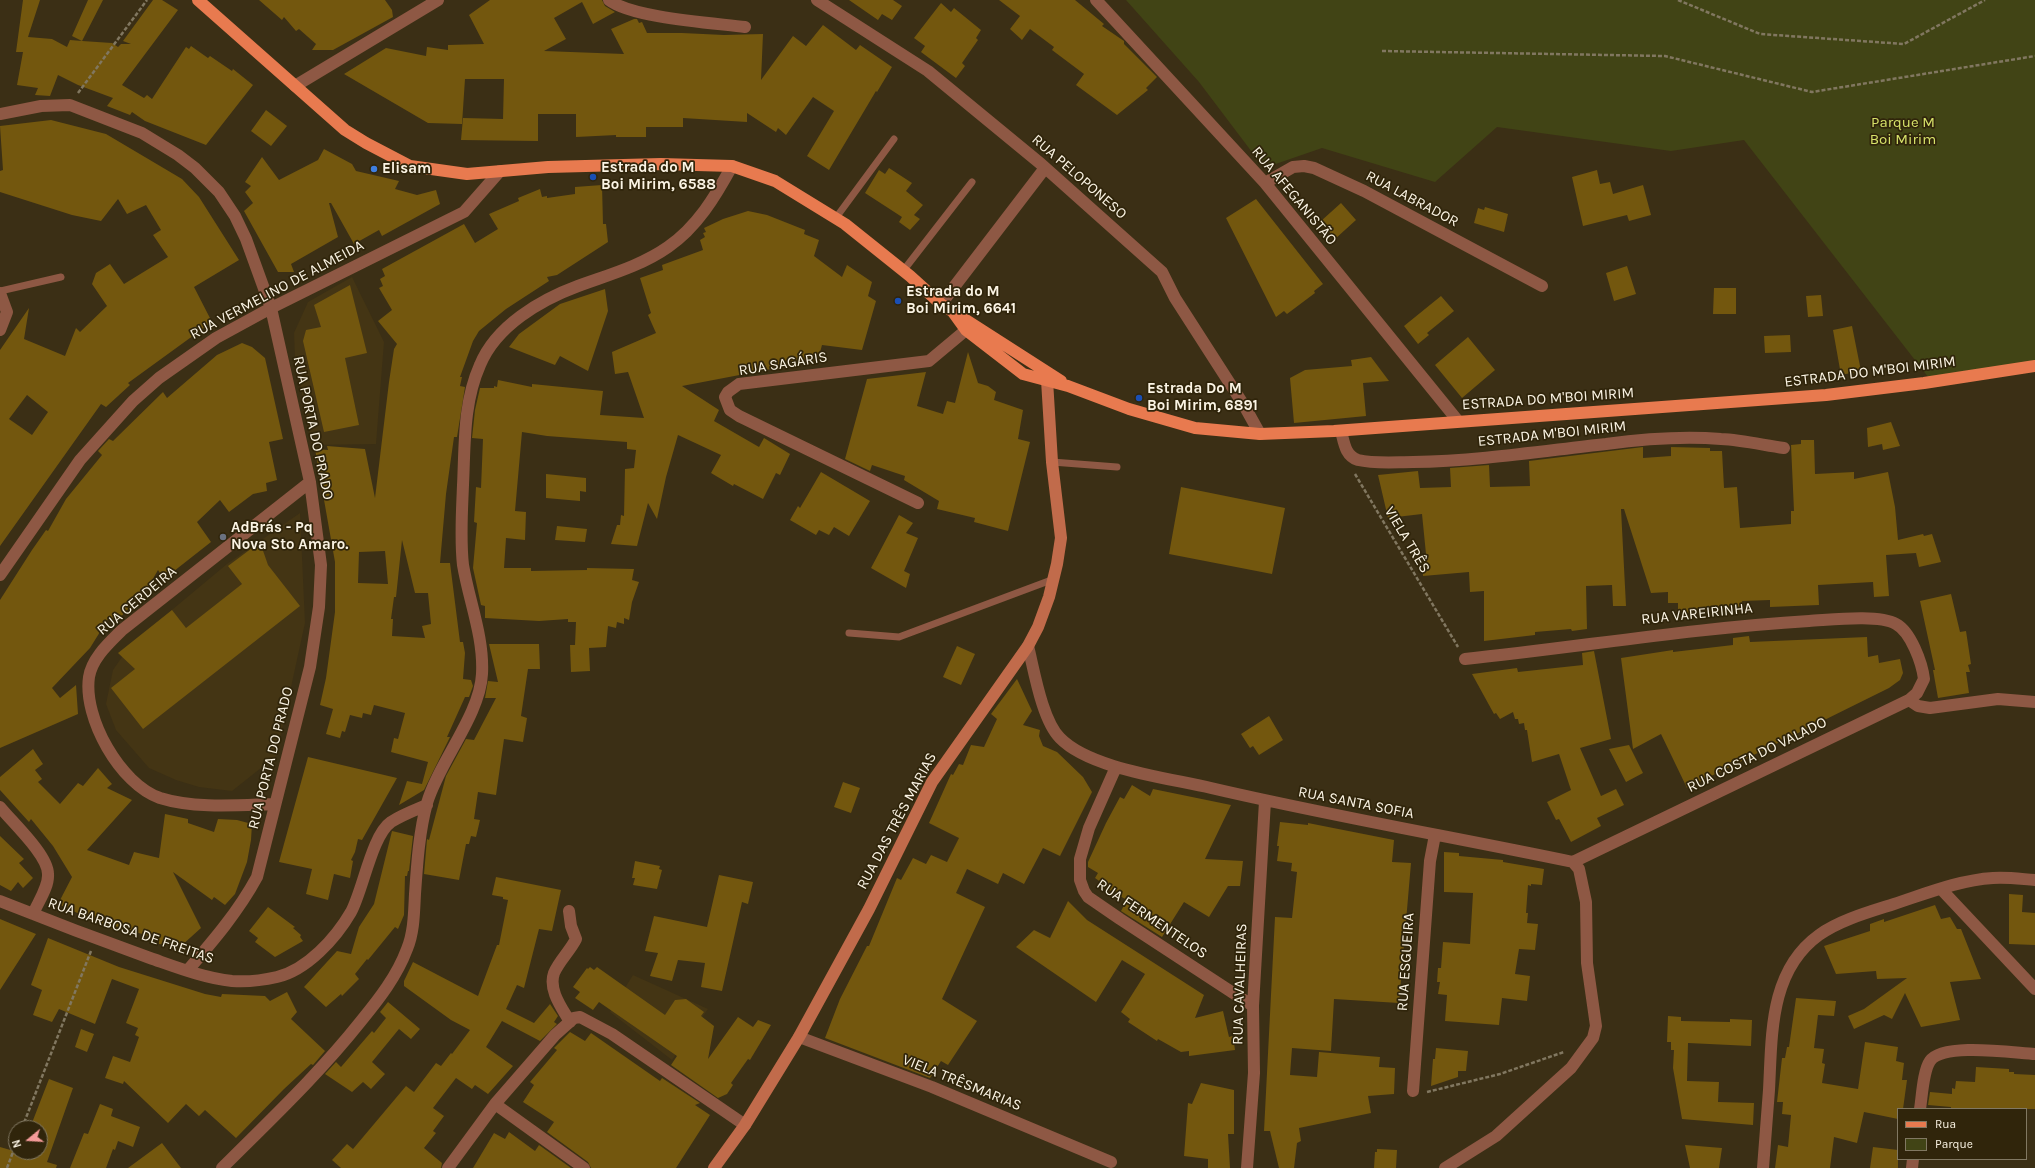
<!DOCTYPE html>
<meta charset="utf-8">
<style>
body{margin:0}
#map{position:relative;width:2035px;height:1168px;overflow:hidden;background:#3b2f15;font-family:Karla,sans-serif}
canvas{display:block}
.legend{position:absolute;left:1897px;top:1108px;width:130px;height:52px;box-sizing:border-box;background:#30250b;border:1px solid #817862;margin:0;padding:5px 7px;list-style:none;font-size:12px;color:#fbf4e4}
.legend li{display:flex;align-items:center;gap:8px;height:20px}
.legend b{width:20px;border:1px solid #817862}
.north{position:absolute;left:8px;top:1120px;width:40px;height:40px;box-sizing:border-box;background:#30250b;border:1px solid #817862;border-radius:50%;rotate:252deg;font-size:11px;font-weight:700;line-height:16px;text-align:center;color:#fbf4e4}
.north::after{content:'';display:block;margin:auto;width:14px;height:18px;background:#f59b99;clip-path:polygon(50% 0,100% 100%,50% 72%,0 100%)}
</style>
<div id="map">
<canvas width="2035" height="1168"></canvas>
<ul class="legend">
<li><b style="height:5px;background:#e87a4f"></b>Rua</li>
<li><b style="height:11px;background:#414415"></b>Parque</li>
</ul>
<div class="north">N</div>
</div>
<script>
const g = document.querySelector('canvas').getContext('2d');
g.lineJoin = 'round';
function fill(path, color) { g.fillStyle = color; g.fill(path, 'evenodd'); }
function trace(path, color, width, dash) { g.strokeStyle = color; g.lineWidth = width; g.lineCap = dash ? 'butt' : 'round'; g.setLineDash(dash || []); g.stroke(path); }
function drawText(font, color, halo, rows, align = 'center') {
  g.font = font + ' Karla,sans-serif'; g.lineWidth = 3.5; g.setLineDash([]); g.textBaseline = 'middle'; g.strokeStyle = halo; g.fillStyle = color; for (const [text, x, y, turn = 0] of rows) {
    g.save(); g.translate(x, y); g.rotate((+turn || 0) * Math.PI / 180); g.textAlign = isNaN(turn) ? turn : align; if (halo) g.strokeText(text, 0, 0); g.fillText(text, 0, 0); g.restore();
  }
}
const built = new Path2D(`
 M352,277L384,342L376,444L312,445L295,358L294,333L308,302Z
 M300,513L305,623L276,756L232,791L199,787L176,780L149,768L116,730L106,704L113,670L131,644L227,564Z
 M633,975L708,1009L672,1060L610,1012Z`);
const green = new Path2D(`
 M1126,0H2035V366L1932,382L1744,140L1671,151L1497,127L1435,182L1322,148L1264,168L1199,82Z`);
const building = new Path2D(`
 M23,0H40L28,37L52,39L67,47L70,40L82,41L72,36L88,0H103L82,41L112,43L118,47L121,44H131L123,41L153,0H162L178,10L122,85L144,98L147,95L152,99L186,47L189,49L191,46L208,58L210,56L232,71L233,69L253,85L206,145L145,121L132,112L130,115L107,106L113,98L78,85L58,75L50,96L35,95L38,88L17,85L23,52H16Z
 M259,0H385L392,10L393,17L333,50H312L316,44L299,29L296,31L284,17L282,20Z
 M490,0H602L605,6L615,12L593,24L582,2L554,18L566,39L544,51L624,54L611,29L634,19H637L639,23L642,22L647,33H682L724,35L763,34L761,80L793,36L806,46L823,25L856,50L860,45L892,67L877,92L876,91L829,170L807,156L834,111L813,97L786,135L778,128L776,132L747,113V122L683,118V127H646V137H616V135L576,137V114H538V141L461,140L463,118L503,119L504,79H465L462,124L428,123L344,74L386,48L426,56L427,47L448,50V45L484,44L469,15Z
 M849,0H893L902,6L892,20L882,14L878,20Z
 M999,0H1075L1104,24L1102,26L1124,41V44L1157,77L1146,88L1148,90L1117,115L1076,85L1084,74L1052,50L1054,47L1030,29L1022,40L1010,29L1020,16Z
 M941,3L951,12L954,8L981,30L976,38L978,40L962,63L965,66L956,78L921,52L925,46L914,38Z
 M266,110L287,126L271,146L251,131Z
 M51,120L106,134L182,179L199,197L239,260L194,287L212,322L128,383L130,385L106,407L101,404L0,546V350L29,308L24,339L65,356L76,328L80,332L107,306L92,284L96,273L110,264L124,284L168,257L153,235L161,230L146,205L127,214L118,199L101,221L72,215L0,192V171L3,170L0,126ZM27,395L48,412L32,435L9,419Z
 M324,149L352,164L356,171L399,181L395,189L417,195L436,190L440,204L382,236L379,230L354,244L331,203H329L338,237L291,264L294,272H278L244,211L253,203L245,192L251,186L245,182L262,157L279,180L318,160Z
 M889,168L912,183L906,191L923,205L914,215L920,219L910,230L899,222L902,217L865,193L879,170L885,174Z
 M1597,170L1600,184L1610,182L1613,194L1643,185L1651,215L1629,221L1627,215L1583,226L1572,177Z
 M602,185L603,224H606L608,242L557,275L547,277L549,281L506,309L479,331L473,341L460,377H462L460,386L465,387L457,437H454L446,494L440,563H450L460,642H463L465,653L463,679L471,680L473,686L469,697H465L447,737H450L424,790L399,805L407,781L422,784L428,762L391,752L394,738L398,739L405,713L374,705L371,715L363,713L362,718L350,715L345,732L342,731L340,738L326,734L333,709L320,705L326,678L335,612V562L315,449L328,450L327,446L365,449L375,498L389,382L394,349L397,344L378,321L392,310L379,288L383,286L380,279L385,276L382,269L464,224L475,243L498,229L489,214L519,201L518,198L540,189L542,197L547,196V198L575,194V187ZM402,540L415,593H428L431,624L422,626L425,638L392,636L393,619H391L394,597H396ZM385,551L388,584L358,583L359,552Z
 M1256,199L1323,284L1314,291L1315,293L1287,314L1284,311L1276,317L1226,218Z
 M1341,203L1356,220L1335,239L1321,221Z
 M1485,207L1508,214L1504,232L1474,223L1478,208L1484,210Z
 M748,211L767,215L805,230L804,234L819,240L814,256L842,277L847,265L872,282L868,296L876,301L862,350L822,345L818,360L682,386L719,410L714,421L759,447L764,438L790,454L780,475L776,473L763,499L734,484L733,486L711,473L721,455L678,435L666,477L657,519L648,503L637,546L611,544L617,525H620L621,515L624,516L625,469L634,468L636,450L627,449V442L547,436L522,432L515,511L526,512L525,540L506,538L504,568H531V571L587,570V568L634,569L632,580L639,582L632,602L629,620L624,618V624L617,622L616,628L608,626L606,647L589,648L590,671L571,672L570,645H575L576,622H568V619L539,621L485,618V606L481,605L473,568L477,523L474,522L476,487L481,488L483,439L472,438L475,410L480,388H494V386L497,387L498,380L532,387V384L603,391L600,415L644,418L628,372L615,374L612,352L656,333L648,315L651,313L640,278L663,270L662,265L703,250L700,240L705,237L703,233L706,232L704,228L723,219Z
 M1627,266L1636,294L1614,301L1606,273Z
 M350,285L367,353L345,358L359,425L324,432L303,341L306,330L321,327L314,305Z
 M1714,288H1736V314H1713Z
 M605,289L608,311L588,371L560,356L555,365L509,347L519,334L560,304Z
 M1821,295L1823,316L1808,317L1806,296Z
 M1441,296L1454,311L1427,333L1429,335L1418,344L1404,326Z
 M1852,326L1861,371L1841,375L1833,330Z
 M1790,335L1791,352L1765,353L1764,336Z
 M1468,337L1495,370L1462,398L1435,365Z
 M242,343L252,347L265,358L283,439L269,442L277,480L266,483L267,491L253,494L229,512L220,500L197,522L211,542L169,575L163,578L158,570L147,589L114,624L108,619L90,648L52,688L60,698L76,685L78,714L0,748V600L32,550L46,530L48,531L66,499L102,455L98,451L109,439L113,441L163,392L167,398L217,355Z
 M968,352L978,383L988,386L996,392L994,400L1023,410L1018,439L1030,442L1008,531L974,522L975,518L937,509L939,501L904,480L905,476L872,465L870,471L845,459L867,379L926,372L917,406L943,414L947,401L955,403Z
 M1371,357L1389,381L1363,383L1366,416L1294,423L1290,378L1305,370L1352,366L1351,360Z
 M1891,422L1900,446L1883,450L1882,444L1868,447L1867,428Z
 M1801,440H1814L1815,474L1854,472V479L1888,472L1895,507L1898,540L1923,534L1924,536L1932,534L1941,562L1919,567L1916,553L1886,555L1889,596L1874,597L1873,582L1818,585L1819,605L1770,607V600L1742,601L1743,608L1678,614V603H1668V592L1651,593L1624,509H1621L1626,606H1613L1612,585L1586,586L1587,629L1572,631L1571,629L1535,632V635L1484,641V591L1470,592L1469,572L1423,576L1422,555L1426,554L1422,514L1388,518L1378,475L1418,471L1420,488L1451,487L1450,468L1489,465L1490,487L1530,486L1529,461L1643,447V458L1671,456V447L1710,448V451H1722L1724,488L1737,487L1740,528L1791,524V511H1794L1791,445L1801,444Z
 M821,472L870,501L849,536L834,527L829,535L819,530L816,535L790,520L798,506L800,508Z
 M546,474L586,478V492L580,491V501L546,498Z
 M1181,487L1285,508L1272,574L1169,554Z
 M899,515L913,523L906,533L918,538L904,571L910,574L906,588L871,568Z
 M557,526L587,529L585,542L555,540Z
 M260,542L268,565L300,606L143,729L111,688L135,669L118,653L172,610L186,628L242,584L228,566Z
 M1951,594L1960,632L1966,631L1971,664L1968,665L1970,672H1966L1969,693L1938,698L1933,670H1935L1920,601Z
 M1749,636L1750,642L1867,637L1868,657L1878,655L1879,663L1900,659L1903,673L1900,680L1889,688L1687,788L1661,734L1633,749L1621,658L1673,650V652L1733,645V638Z
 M489,644H539L540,669H528L521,716L527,718L523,742L504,739L496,795L478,792L474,819L480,820L476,837L471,836L469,844H466L459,880L424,874L427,839L429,840L446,776L466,739L474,740L496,698H485L488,681L498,682Z
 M957,646L975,654L961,685L943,677Z
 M1594,651L1611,739L1580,748L1601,796L1616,789L1624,805L1597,818L1601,826L1571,842L1559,819L1556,820L1547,802L1571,790L1559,754L1532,762L1527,730H1525L1524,723L1519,724L1518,719H1515L1513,712L1500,719L1496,713L1494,714L1472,674L1517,668L1518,672L1583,665L1582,653Z
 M1017,679L1032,711L1023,725L1040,730L1039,736L1043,746L1057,752L1083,777L1092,792L1060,856L1043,848L1024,884L1003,873L998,884L967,869L956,893L985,907L942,999L977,1021L948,1065L941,1061L930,1078L825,1038L840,999L867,946H869L897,878L901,880L913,858L926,864L931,855L947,862L959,838L929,823L951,774L953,775L959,764L963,765L971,745L984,747L997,719L991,714Z
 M1269,716L1283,740L1259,755L1253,746L1250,748L1241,734Z
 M1629,745L1643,773L1626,782L1609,749Z
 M33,749L43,764L35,770L42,779L38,782L60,804L78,783L83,786L98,768L112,784L107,788L132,800L87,850L129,865L134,852L159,858L165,814L188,819V823L214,832L218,819L237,820L252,824L251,840L247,862L235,894L225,905L214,897L212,900L173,872L201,928L181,946L159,944V939L115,926L114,930L58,904L72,877L53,846L31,819L29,822L0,790V777Z
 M308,757L397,778L362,840L358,839L355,852L351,860L353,861L350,878L334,874L328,900L306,894L312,869L279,862Z
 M843,782L860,788L851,813L834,807Z
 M1132,785L1150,796L1153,789L1231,805L1205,859L1243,861L1240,886H1228L1209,917L1184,902L1162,937L1121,911L1127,900L1104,887L1105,885L1095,878L1098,873L1088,867V862L1106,823L1120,797L1124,799Z
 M1280,822L1308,825V823L1394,840L1392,862L1411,863L1399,1003L1334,999L1331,1051L1292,1048L1290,1075L1317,1077L1319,1052L1380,1057L1379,1067L1395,1068L1394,1094L1368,1096L1371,1113L1299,1128L1301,1141L1297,1143L1294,1168H1279L1270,1131H1264L1275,917L1292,918L1297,872L1291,871L1292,863L1277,861L1279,846H1277Z
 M392,831L413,836L409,871H408L407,876H405L404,915L398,929L395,927L368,960L367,959L355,974L359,979L342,996L341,994L326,1007L304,987L337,951L351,954L359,927L374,904Z
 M0,836L24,859L19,863L33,878L23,888L18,882L11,891L0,885Z
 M1444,852L1459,853V856L1503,860V862L1544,869L1542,885L1531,884V886L1528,885L1526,913H1528L1527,923L1538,924L1535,950L1519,949L1515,974L1530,976L1527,1001L1502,998L1499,1025L1445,1021L1447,995L1438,994L1440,982H1437L1438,968H1441L1443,942L1470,944L1473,893L1444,892Z
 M635,861L660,866L659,869L662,870L657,889L633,885L635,878H632Z
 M719,875L753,882L748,904L742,902L722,991L701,987L705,963L678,960L672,981L650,976L658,953L645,951L654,916L707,927Z
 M496,877L561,890L552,931L539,929L524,988L517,985L506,1009L534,1023L550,1004L558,1016L554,1022L557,1024L540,1041L502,1021L486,1047L513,1066L488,1094L475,1085L472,1089L456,1078L433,1108L444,1116L433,1131L436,1133L424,1148L442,1163L441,1168H341L332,1160L347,1144L353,1149L406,1086L414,1092L436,1063L441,1066L451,1053L452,1054L470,1030L451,1020L404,986V981L413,962L478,996L497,945H499L508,900L503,899V897L492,895Z
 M2009,894L2023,895L2022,912L2035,913V945L2009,944Z
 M1068,901L1087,920L1204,995L1195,1018L1223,1011L1229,1037L1233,1036L1235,1050L1189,1056V1051L1181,1052L1158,1039L1157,1041L1128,1022L1130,1019L1121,1012L1145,974L1122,960L1096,1002L1016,947L1034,930L1050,938Z
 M1935,905L1941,919L1950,917L1957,929H1961L1981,979L1950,982L1960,1020L1921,1027L1905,993L1892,1019L1884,1015L1854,1029L1848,1016L1864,1009L1907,978L1877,979L1876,971L1836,974L1824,946L1870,931V924L1884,919V922Z
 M268,907L295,927L293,928L301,935L300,937L303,941L275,957L255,942L258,938L249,931Z
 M0,919L36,934L0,990Z
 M48,938L119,967L205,994L221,997L222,994L265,996L270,1001L287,992L297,1012L291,1019L325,1051L313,1065L311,1064L284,1089L236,1138L205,1110L199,1116L186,1104L168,1123L124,1081L123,1084L105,1078L113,1056L130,1062L139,1037L135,1035L138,1028L126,1023L139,989L112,979L95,1024L59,1009L52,1022L33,1015L42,990L31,985Z
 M590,967L594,970L597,967L665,1015L675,1000L686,999L704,1012L701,1016L714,1026L708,1059L738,1017L753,1027L758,1020L771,1025L750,1060L748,1059L731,1083L733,1085L727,1094L718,1098L671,1065L677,1056L599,1002L593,1010L575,998L580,992L573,987L587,968L588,969Z
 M1796,998L1836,1001L1834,1016L1818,1015L1814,1048L1824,1049L1822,1063L1825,1064L1822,1083L1858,1089L1865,1042L1898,1047L1896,1061L1904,1063L1902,1080H1907L1903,1109H1898V1119L1864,1112L1857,1143L1834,1137L1830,1168H1775L1778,1145L1788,1147L1791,1115L1782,1114L1783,1102H1777L1782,1058H1785L1787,1047H1789Z
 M388,1002L420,1029L411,1039L399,1029L372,1062L385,1074L371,1089L363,1082L352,1092L325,1074L336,1062L341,1067L372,1031L374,1033L386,1018L380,1012Z
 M1668,1016L1681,1017V1021L1730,1022V1019L1752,1020L1751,1046L1688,1043L1687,1081L1719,1082L1718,1102L1754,1103L1753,1125L1682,1119L1673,1068L1674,1050H1671V1042H1667Z
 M81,1029L94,1034L87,1052L75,1047Z
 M570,1032L585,1041L591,1033L660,1081L662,1078L700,1103L695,1105L710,1115L676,1168H591L588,1162L547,1132L554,1122L523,1102L534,1085L530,1082L557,1050L554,1048Z
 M1436,1048L1468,1051L1466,1071H1458V1077L1431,1086L1433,1059H1435Z
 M1976,1067L2009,1069V1072H2014V1074L2035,1075V1109H1951V1107L1928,1105L1930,1092L1952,1094V1088L1955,1089L1956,1081L1975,1082Z
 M49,1079L73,1088L47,1162L57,1165L56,1168H0V1147L21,1153L40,1152V1128H30Z
 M1201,1083L1234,1090V1134H1228L1230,1168H1208V1159L1184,1156L1188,1103L1192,1104Z
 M100,1104L113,1109L111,1116L140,1127L133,1147L118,1141L115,1150L113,1149L106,1168H70L84,1133L88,1134Z
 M509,1132L535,1151L539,1145L571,1168H473L494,1133L505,1139Z
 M162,1143L181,1168H128Z
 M1685,1145L1722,1148L1719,1168H1690Z
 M1873,1147L1898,1150V1168H1870Z
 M1377,1149L1397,1150L1396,1168H1374L1375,1152H1377Z`);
const path = new Path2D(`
 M1678,0L1760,34L1904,44L1985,0
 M1382,51L1665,56L1812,92L2035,56
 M78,93L147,0
 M1355,474L1458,647
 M1427,1092L1500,1074L1564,1052
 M22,1128L91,951
 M7,1168L16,1144`);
const lane = new Path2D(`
 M835,219L894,139
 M903,271L972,182
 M0,291L61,277
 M1052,462L1117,467
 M849,633L899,637L1054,579`);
const street = new Path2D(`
 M609,0C632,18 714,23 745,27
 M817,0L928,71L1041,164L1162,272L1175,298L1245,407L1260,434
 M1096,0L1265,183L1458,421
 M295,86L438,0
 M0,114L41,106L70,105L142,133L178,155L195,168L219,192L235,216L246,239L271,308L310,482L321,565L319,607L310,667L257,877C238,912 213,941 188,970
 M1265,183L1293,167L1304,166L1314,168L1364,191L1542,286
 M0,293L7,312L0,330
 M941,304L1045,168
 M1341,431C1344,442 1345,456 1358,460C1375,464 1396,462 1413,462C1478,461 1542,451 1606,444C1643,439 1683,436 1721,439C1742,440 1763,445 1784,448
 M918,503L739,416L730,410L725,397L728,392L739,384L929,361L966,330
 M0,575L80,460L133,401L159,378L216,338L271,308L464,212L500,171
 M1028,646C1034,670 1042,720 1060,738C1090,769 1169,778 1211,788C1331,816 1453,837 1573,862L1579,869L1586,902L1587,963L1596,1026L1593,1038L1571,1068L1496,1136L1445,1168
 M1465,659C1580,647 1693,628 1809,621C1830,620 1878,614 1896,624C1911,632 1922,663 1924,679L1917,693L1909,700L1573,862
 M1909,700L1918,706L1930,708L1998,699L2035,702
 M1116,767L1089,828L1080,859V880L1084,891L1088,897L1120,919L1253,1006
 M275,804C240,805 195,809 160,798C120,784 83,718 89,677C92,658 109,643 122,630L310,482
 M0,807C12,822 48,855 48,874C49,887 38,902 33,914
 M1941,889L2035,989
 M0,901C50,921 100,940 150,958C176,967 204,978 232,981C246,982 264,980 277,977C307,970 336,938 351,912C363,890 372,835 391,822C402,815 415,810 427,805
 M569,911L571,926L576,939C570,951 559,961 554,973C548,990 562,1008 570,1022
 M799,1037L932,1087L1111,1162
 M1413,1091L1430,861L1435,835
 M495,1104L584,1168
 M1920,1109C1922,1097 1923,1071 1930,1061C1943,1042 2014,1053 2035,1054
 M222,1168C270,1120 319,1074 361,1021C379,999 397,976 407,949C414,932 414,913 415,894C417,865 419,832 427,803C439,762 480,715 482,674C484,637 469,601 463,565C460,539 462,512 463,485C465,445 463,403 480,365C496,326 540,300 578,286C608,275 641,266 668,247C697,227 715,197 732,166
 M448,1168L495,1104L555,1035L574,1018L580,1017L612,1034L745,1125
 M1247,1168L1254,1073L1253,1006L1265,801
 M1763,1168C1765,1142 1767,1116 1769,1090C1772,1035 1769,971 1819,935C1840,920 1869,912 1894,904C1925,894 1959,880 1993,878C2007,877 2021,879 2035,880
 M1912,1168L1913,1159`);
const secondary = new Path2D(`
 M714,1168L745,1125L799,1037L869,909L932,782L1028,646L1038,627L1049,597L1057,564L1061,538L1052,462L1047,380`);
const primary = new Path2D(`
 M198,0L345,130L366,143L410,166L467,174L548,167L661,164L732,166L775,181L845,224L910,276L941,304L1061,381
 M953,312L966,330L1023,374L1068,386L1129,409L1195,428L1260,434L1334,431L1826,395L1924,383L2035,366`);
const markers = [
 [374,169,4,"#3f7fe0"],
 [593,177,4,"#1a4fb4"],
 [898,301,4,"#1a4fb4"],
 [1139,398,4,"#1a4fb4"],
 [223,537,4,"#6b7280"]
];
const parkNames = [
 ["Parque M",1903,123],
 ["Boi Mirim",1903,140]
];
const poiNames = [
 ["Estrada do M",601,168],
 ["Boi Mirim, 6588",601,185],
 ["Elisam",382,169],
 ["Estrada do M",906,292],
 ["Boi Mirim, 6641",906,309],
 ["Estrada Do M",1147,389],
 ["Boi Mirim, 6891",1147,406],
 ["AdBrás - Pq",231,528],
 ["Nova Sto Amaro.",231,545]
];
const streetNames = [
 ["RUA PELOPONESO",1079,177,41],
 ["RUA AFEGANISTÃO",1294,196,50],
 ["RUA LABRADOR",1412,199,28],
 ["RUA VERMELINO DE ALMEIDA",277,290,-28],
 ["RUA SAGÁRIS",783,364,-9],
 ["ESTRADA DO M'BOI MIRIM",1870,372,-7],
 ["ESTRADA DO M'BOI MIRIM",1548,399,-4],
 ["RUA PORTA DO PRADO",313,428,78],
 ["ESTRADA M'BOI MIRIM",1552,434,-6],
 ["VIELA TRÊS",1407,540,59],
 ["RUA CERDEIRA",137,601,-40],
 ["RUA VAREIRINHA",1697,614,-6],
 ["RUA COSTA DO VALADO",1757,755,-26],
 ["RUA PORTA DO PRADO",271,758,-76],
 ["RUA SANTA SOFIA",1356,803,11],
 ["RUA DAS TRÊS MARIAS",897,821,-62],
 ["RUA FERMENTELOS",1152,919,34],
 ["RUA BARBOSA DE FREITAS",131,931,19],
 ["RUA ESGUEIRA",1406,962,-86],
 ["RUA CAVALHEIRAS",1240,984,-88],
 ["VIELA TRÊSMARIAS",962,1083,22]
];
fill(built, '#443514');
fill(green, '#414415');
fill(building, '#73570e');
trace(path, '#817760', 2.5, [4, 2]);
trace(lane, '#8e5844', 7);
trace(street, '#8e5844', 12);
trace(secondary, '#c16b4b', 12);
trace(primary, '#e87a4f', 12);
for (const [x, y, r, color] of markers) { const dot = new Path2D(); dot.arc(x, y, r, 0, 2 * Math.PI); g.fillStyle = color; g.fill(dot); trace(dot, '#30250b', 1.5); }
drawText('15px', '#d7e26a', '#30250b', parkNames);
drawText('bold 15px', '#fbf4e4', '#30250b', poiNames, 'left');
drawText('15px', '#fbf4e4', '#30250b', streetNames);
</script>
